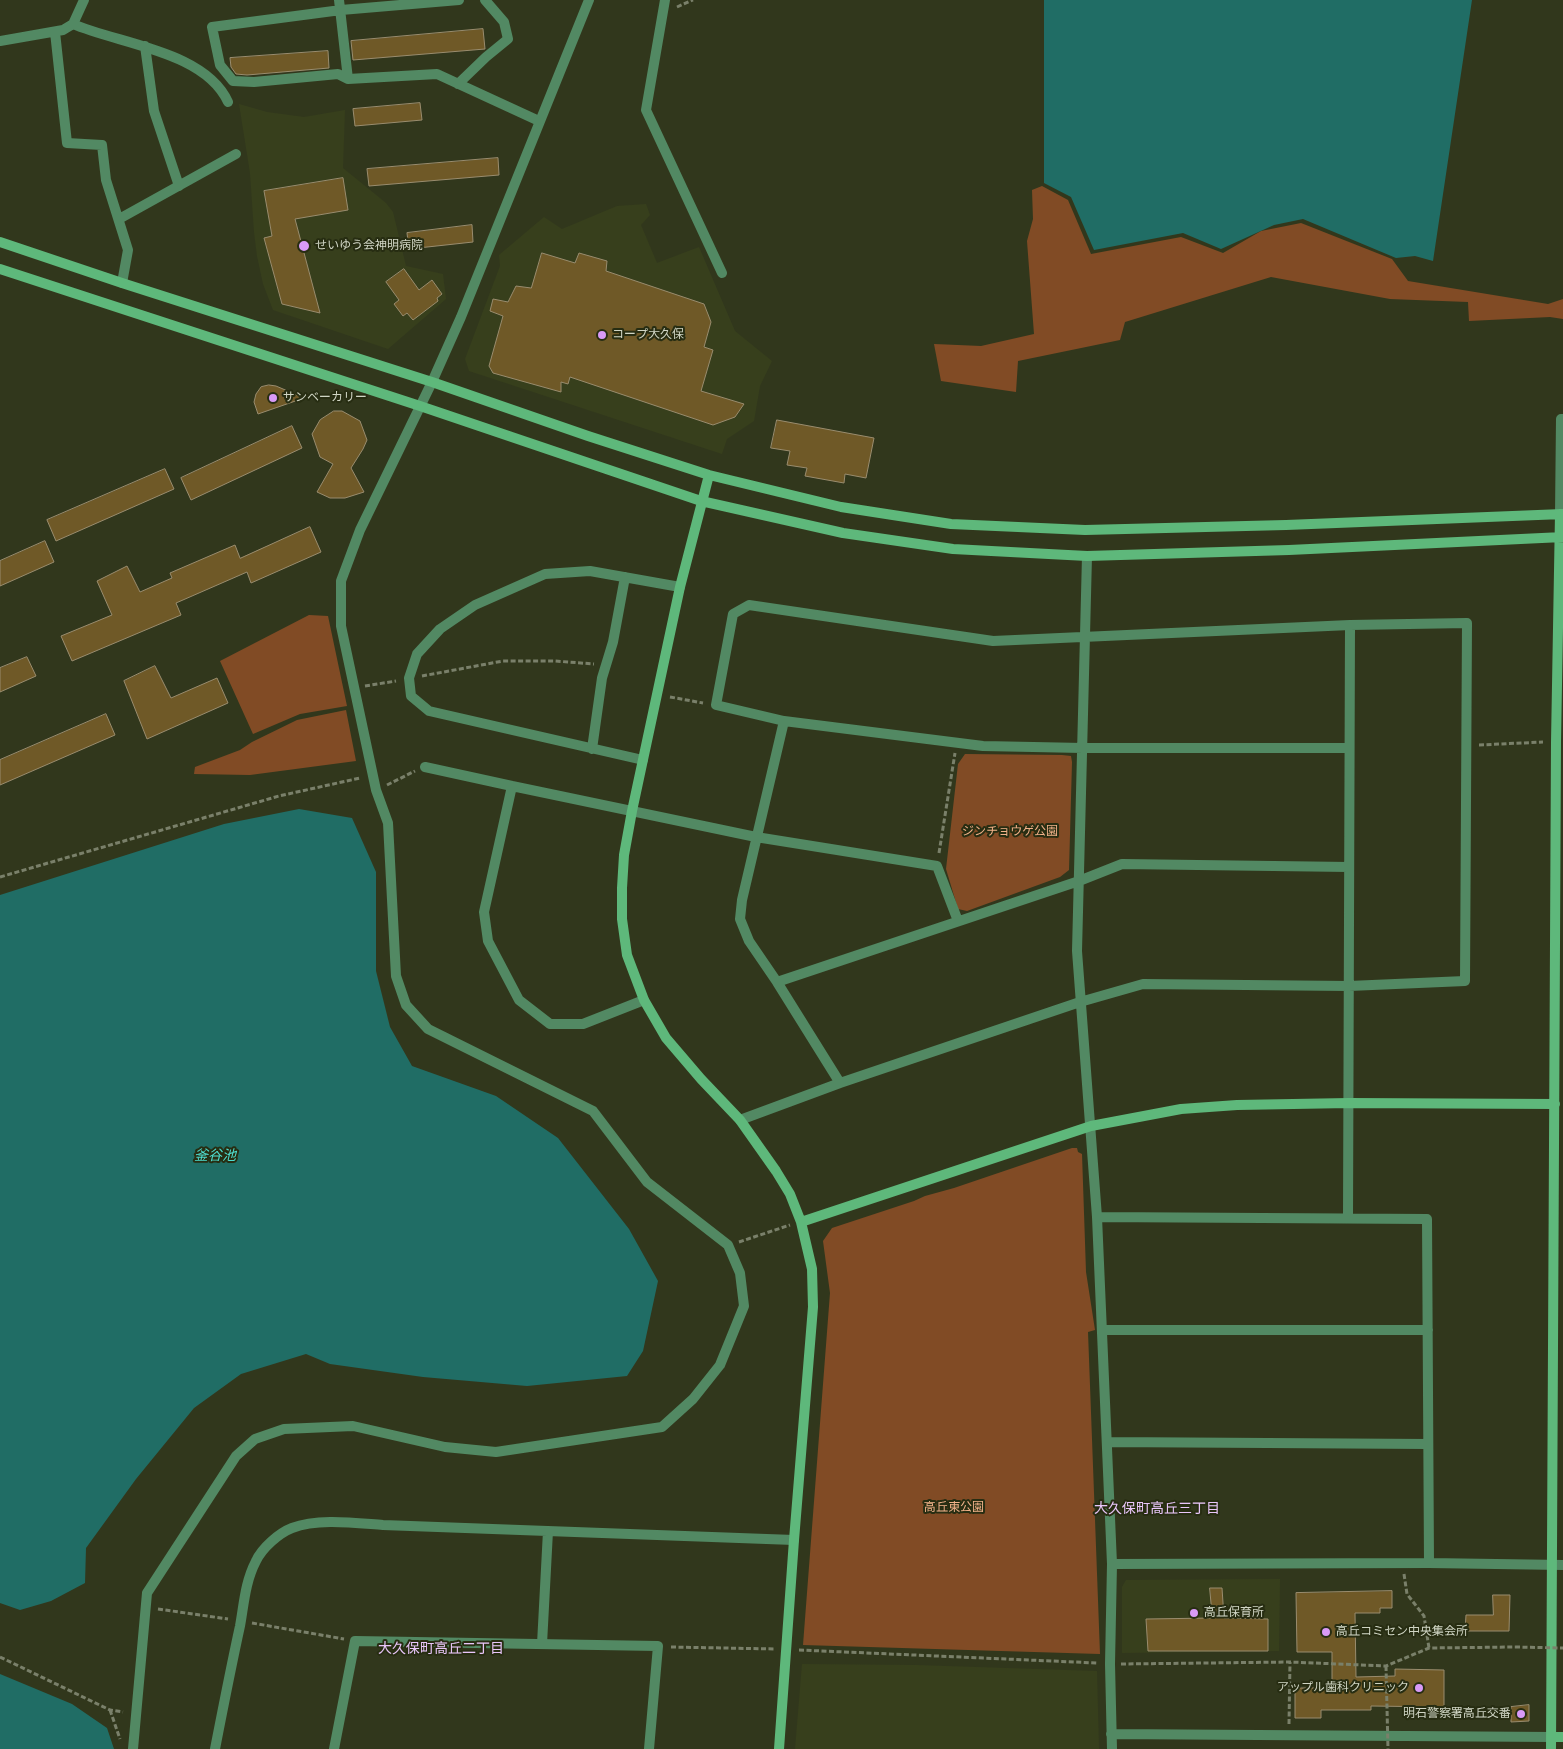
<!DOCTYPE html>
<meta charset="utf-8">
<style>
body{margin:0}
canvas{display:block;background:#31371c}
</style>
<canvas width="1563" height="1749"></canvas>
<script>
const g = document.querySelector('canvas').getContext('2d');
g.lineJoin = 'round';
function fill(path, color) { g.fillStyle = color; g.fill(path, 'evenodd'); }
function trace(path, color, width, dash) { g.strokeStyle = color; g.lineWidth = width; g.lineCap = dash ? 'butt' : 'round'; g.setLineDash(dash || []); g.stroke(path); }
function drawText(font, color, halo, rows, align = 'center') {
  g.font = font + ' "Archivo Narrow","Noto Sans JP",sans-serif'; g.lineWidth = 4; g.setLineDash([]); g.textBaseline = 'middle'; g.strokeStyle = halo; g.fillStyle = color; for (const [text, x, y, turn = 0] of rows) {
    g.save(); g.translate(x, y); g.rotate((+turn || 0) * Math.PI / 180); g.textAlign = isNaN(turn) ? turn : align; if (halo) g.strokeText(text, 0, 0); g.fillText(text, 0, 0); g.restore();
  }
}
const built = new Path2D(`
 M239,104L267,112L304,117L345,110L343,168L386,203L393,212L406,266L443,274L446,299L388,349L273,310L263,284L257,256L254,232L250,173Z
 M646,204L650,215L641,225L657,263L699,247L735,331L772,361L760,386L754,421L727,439L722,454L469,371L465,359L500,266L499,255L544,217L562,229L617,206Z
 M1280,1579L1279,1651L1122,1653V1587L1126,1580Z
 M802,1664L916,1665L1097,1671L1099,1749H795Z`);
const green = new Path2D(`
 M1042,186L1068,200L1091,254L1181,237L1223,253L1261,231L1301,223L1392,259L1408,281L1548,304L1563,299V319L1550,317L1469,321L1468,302L1390,299L1271,277L1125,322L1120,340L1018,361L1016,392L941,381L934,344L981,346L1034,334L1027,241L1033,219L1032,190Z
 M309,615L328,616L347,706L300,714L253,734L220,661Z
 M346,710L356,761L250,775L194,774L195,767L240,750L252,742L297,720Z
 M965,754L1062,755L1071,756L1072,762L1069,870L1060,877L967,911L958,909L946,869L958,764Z
 M1072,1148H1077L1078,1152L1082,1154L1086,1272L1095,1330L1088,1332L1100,1654L803,1645L830,1293L823,1241L832,1228L914,1201L925,1196L954,1188Z`);
const water = new Path2D(`
 M1044,0H1472L1433,261L1415,256L1396,258L1303,219L1274,225L1221,249L1183,233L1094,250L1071,197L1044,183Z
 M299,809L352,818L376,872V971L390,1027L412,1066L496,1096L558,1138L629,1229L658,1281L643,1351L627,1376L527,1386L423,1377L330,1364L306,1354L241,1374L194,1408L136,1479L86,1548L85,1583L51,1601L20,1610L0,1603V895L224,824Z
 M0,1674L72,1704L107,1728L114,1749H0Z`);
const building = new Path2D(`
 M483,29L485,49L353,60L351,41Z
 M328,51L329,68L247,75L236,74L231,67L230,58Z
 M420,103L422,120L355,126L353,109Z
 M498,158L499,175L369,186L367,169Z
 M343,178L348,210L295,219L320,313L282,304L264,238L272,236L264,191Z
 M472,225L473,242L409,249L407,233Z
 M542,253L575,263L579,253L607,261L606,271L704,304L711,322L704,347L713,350L701,391L744,404L735,417L713,425L570,377L568,384L561,382V392L493,373L489,366L503,316L490,311L493,299L508,302L516,286L531,288Z
 M404,269L419,290L432,280L442,294L437,298L438,301L413,320L407,313L403,316L394,304L399,300L386,282Z
 M269,385L276,386L304,398L258,414L254,402L256,394L261,387Z
 M334,411H342L360,421L367,440L363,449L351,468L364,492L345,498H330L317,492L333,464L320,457L312,434L320,420Z
 M777,420L874,438L866,478L845,474L844,483L805,476L807,468L787,465L790,451L771,448Z
 M292,426L302,448L191,500L181,478Z
 M165,469L174,489L56,541L47,520Z
 M310,527L321,552L251,583L247,572L176,603L181,615L72,661L61,636L112,615L97,581L127,566L140,592L172,578L170,573L235,545L240,558Z
 M45,541L54,562L0,586V561Z
 M27,657L36,676L0,692V668Z
 M155,666L171,698L217,678L228,703L147,739L124,681Z
 M106,714L115,735L0,785V760Z
 M1210,1588H1222L1224,1618L1268,1619V1651H1148L1146,1619L1212,1618Z
 M1392,1591V1608H1380V1613H1355L1356,1677L1395,1676V1669L1444,1670V1707L1371,1706V1710H1321V1718H1295V1688H1332V1652H1297L1296,1593Z
 M1493,1595H1510L1509,1631H1465L1466,1615H1493Z
 M1529,1705V1721L1511,1722V1707Z`);
const path = new Path2D(`
 M677,7L693,0
 M422,676L503,661H555L594,664
 M365,686L396,681
 M670,697L703,703
 M1479,745L1543,742
 M387,785L415,771
 M939,853L955,753
 M0,877L279,796L360,778
 M739,1242L790,1225
 M1404,1574L1407,1594L1424,1616L1429,1648
 M158,1609L228,1619
 M252,1623L344,1639
 M671,1647L775,1649
 M799,1650L1097,1663
 M0,1657L110,1710L123,1712
 M1121,1664L1290,1662L1386,1666L1429,1648L1515,1647
 M110,1710L120,1739
 M1289,1724L1290,1662`);
const street = new Path2D(`
 M339,0L348,79L437,74L539,121
 M665,0L646,110L722,273
 M73,24C119,44 205,51 228,102
 M55,32L67,143L102,145L106,180L128,250L122,283
 M0,41L63,30L73,24L84,0
 M145,46L154,111L179,186
 M348,79L338,74L254,82L233,81L220,65L212,27L341,10L459,0
 M458,84L486,57L508,39L504,22L485,0
 M119,219L236,154
 M1560,514L1561,419H1563
 M1087,556L1077,951L1097,1217L1112,1564L1110,1664L1112,1749
 M592,749L602,678L613,642L625,577
 M643,760L429,711L411,696L409,678L417,654L440,629L475,605L545,574L590,571L680,587
 M425,767L512,786
 M777,982L1079,881L1122,864L1349,867
 M644,1000L583,1024H550L519,1000L488,941L484,912L512,786L756,837L937,866L958,921
 M840,1083L777,982L749,941L740,919L742,900L784,721L983,746L1083,748H1349
 M740,1120L840,1083L1080,1002L1143,984L1349,986L1465,981L1467,623L1350,625L993,641L749,605L733,614L716,705L784,721
 M1097,1217L1427,1219L1429,1563
 M1348,1217L1350,625
 M1102,1330H1428
 M1107,1442L1428,1444
 M1112,1564L1429,1563L1563,1565
 M542,1644L548,1531
 M1111,1734L1552,1737
 M133,1749L147,1593L236,1456L255,1439L284,1429L353,1426L445,1447L496,1452L662,1427L693,1399L720,1365L744,1306L740,1273L728,1245L647,1182L593,1111L428,1029L406,1005L396,976L388,823L376,790L341,626V581L360,530L432,382L461,317L589,0
 M215,1749C223,1708 231,1667 240,1626C244,1604 245,1582 256,1561C262,1548 279,1533 292,1528C318,1518 355,1523 383,1525L794,1540
 M334,1749L355,1641L658,1646L649,1749`);
const secondary = new Path2D(`
 M0,242L122,283L432,382L588,436L709,475L841,507L951,524L1085,530L1286,525L1563,514
 M0,269L420,406L701,501L843,533L953,549L1087,556L1289,550L1563,537
 M709,475L680,587L632,811L624,855L622,888V919L627,955L644,1000L666,1038L701,1079L740,1120L776,1171L790,1194L801,1222L812,1269L813,1307L794,1540L779,1749
 M801,1222L1091,1126L1181,1109L1237,1105L1349,1103L1555,1104
 M1552,1737H1563
 M1551,1749L1556,742L1560,514`);
const pathBridge = new Path2D(`
 M1515,1647L1563,1648
 M1386,1666L1388,1749`);
const markers = [
 [304,246,6,"#d99af7"],
 [602,335,5,"#d99af7"],
 [273,398,5,"#d99af7"],
 [1194,1613,5,"#d99af7"],
 [1326,1632,5,"#d99af7"],
 [1419,1688,5,"#d99af7"],
 [1521,1714,5,"#d99af7"]
];
const poiNames = [
 ["せいゆう会神明病院",315,246],
 ["コープ大久保",612,335],
 ["サンベーカリー",283,398],
 ["高丘保育所",1204,1613],
 ["高丘コミセン中央集会所",1336,1632],
 ["アップル歯科クリニック",1409,1688,"right"],
 ["明石警察署高丘交番",1511,1714,"right"]
];
const parkNames = [
 ["ジンチョウゲ公園",1010,832],
 ["高丘東公園",954,1508]
];
const waterNames = [
 ["釜谷池",215,1156]
];
const neighbourhoodNames = [
 ["大久保町高丘三丁目",1157,1509],
 ["大久保町高丘二丁目",441,1649]
];
fill(built, '#373f1c');
fill(green, '#814b25');
fill(water, '#206d65');
fill(building, '#6f5927');
trace(building, '#998c6e', 1);
trace(path, '#7a806a', 3, [5, 2.5]);
trace(street, '#528963', 10);
trace(secondary, '#5eb87b', 10);
trace(pathBridge, '#7a806a', 3, [5, 2.5]);
for (const [x, y, r, color] of markers) { const dot = new Path2D(); dot.arc(x, y, r, 0, 2 * Math.PI); g.fillStyle = color; g.fill(dot); trace(dot, '#272d12', 2); }
drawText('12px', '#d0d5c4', '#272d12', poiNames, 'left');
drawText('12px', '#f2b28a', '#272d12', parkNames);
drawText('italic 14px', '#4eddcf', '#272d12', waterNames);
drawText('14px', '#e9c6fa', '#272d12', neighbourhoodNames);
</script>
